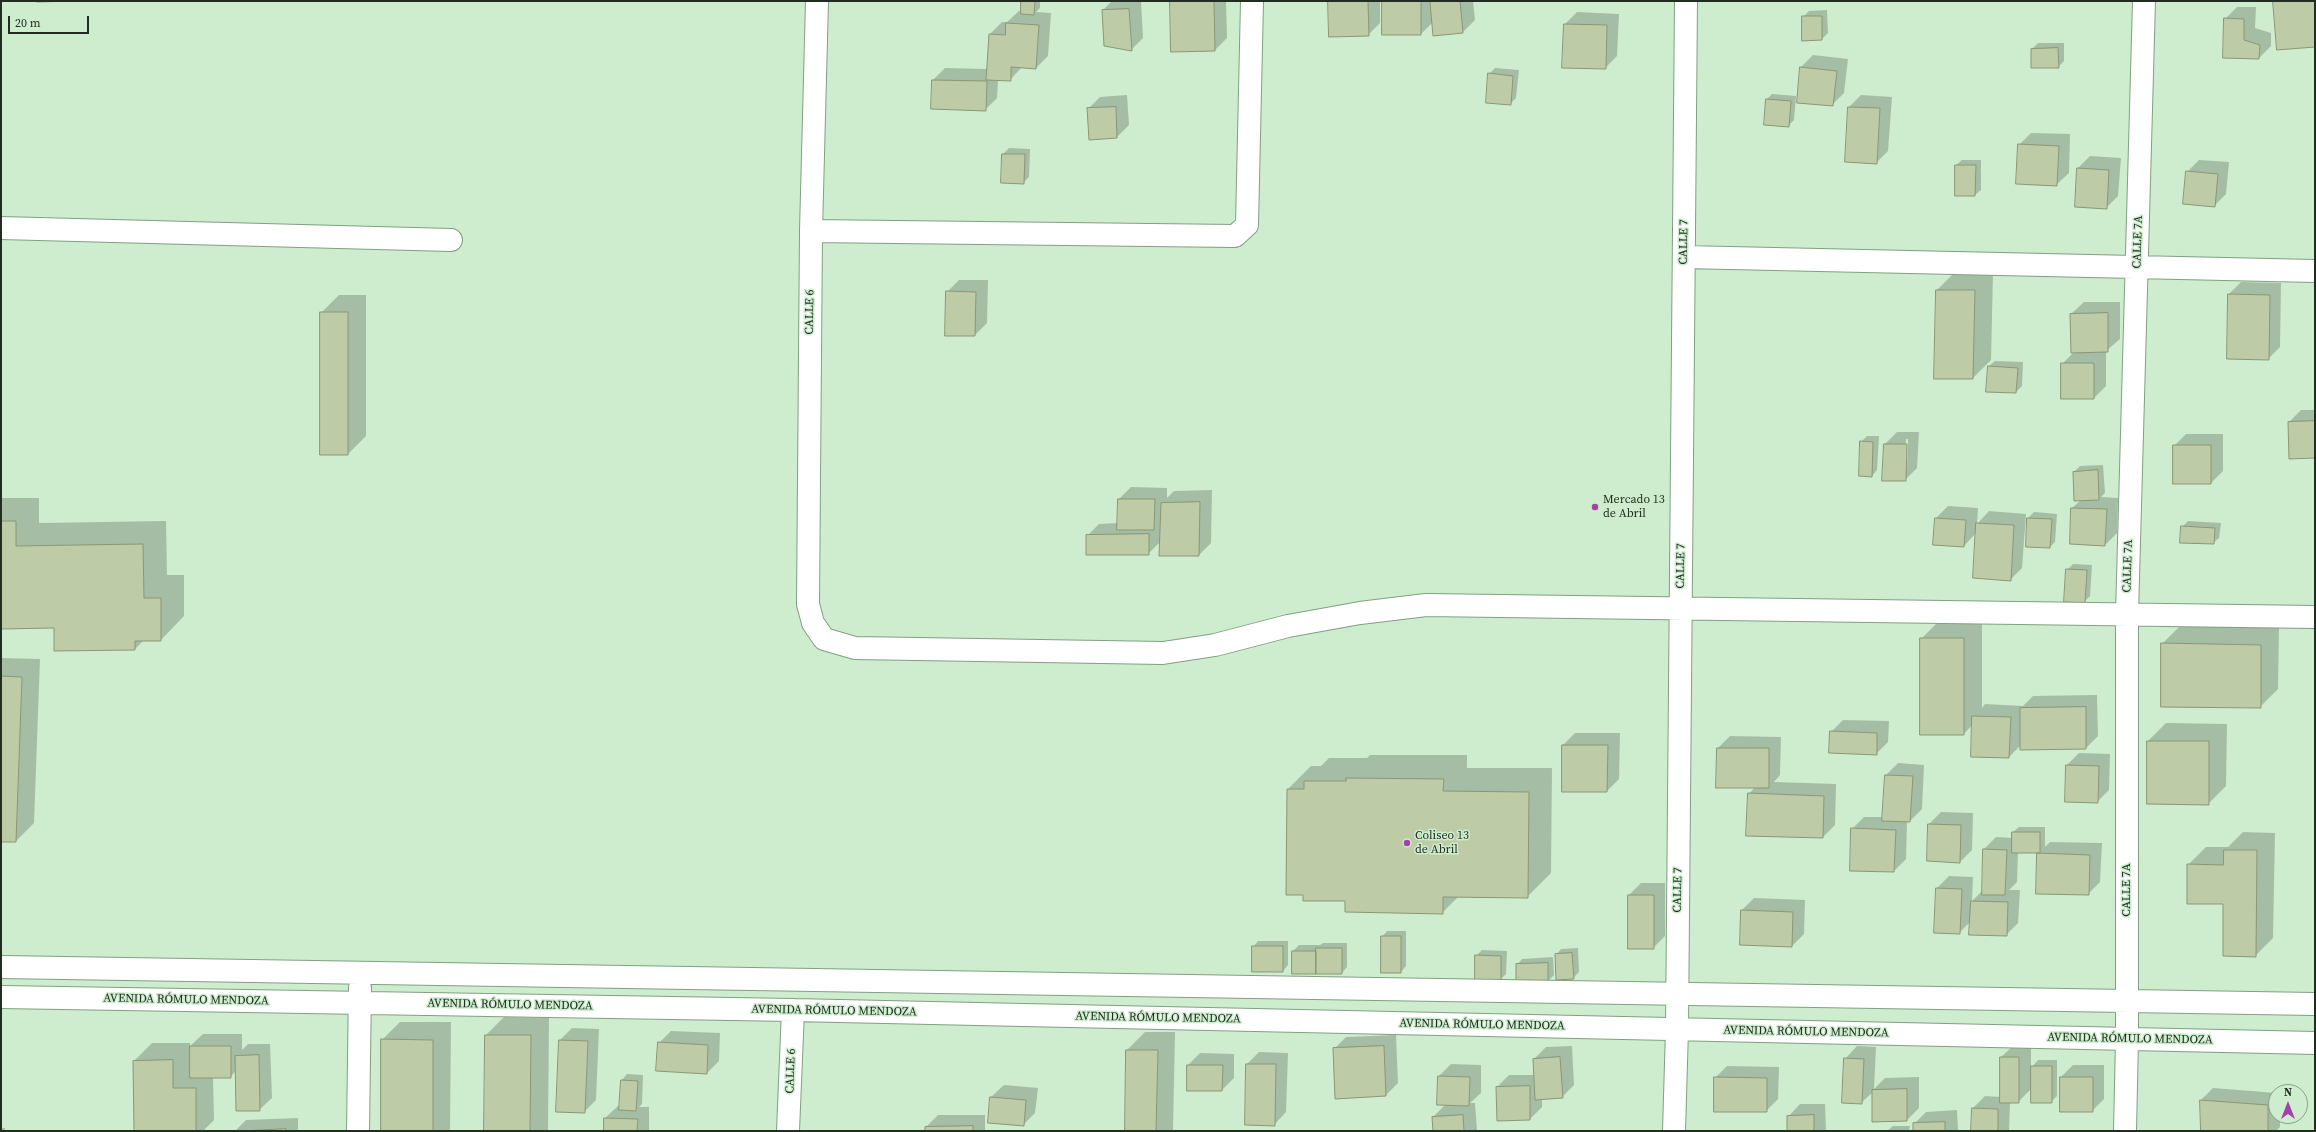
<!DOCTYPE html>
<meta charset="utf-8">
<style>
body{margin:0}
#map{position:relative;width:2316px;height:1132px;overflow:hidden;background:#ceedce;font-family:"Source Serif 4",serif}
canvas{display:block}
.frame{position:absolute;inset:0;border:2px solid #212d21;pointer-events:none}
.north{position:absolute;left:2268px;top:1084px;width:40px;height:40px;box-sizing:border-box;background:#ceedce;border:1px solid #89a089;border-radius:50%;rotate:0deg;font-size:11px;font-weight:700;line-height:16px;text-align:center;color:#212d21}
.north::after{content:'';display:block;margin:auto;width:14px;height:18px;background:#a241a9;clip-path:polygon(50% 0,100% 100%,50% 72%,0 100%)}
.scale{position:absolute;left:8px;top:16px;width:81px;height:18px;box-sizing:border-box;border:2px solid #212d21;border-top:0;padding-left:5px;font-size:12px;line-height:14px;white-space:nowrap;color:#212d21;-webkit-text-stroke:3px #ceedce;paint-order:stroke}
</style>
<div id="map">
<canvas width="2316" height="1132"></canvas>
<div class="frame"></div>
<div class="north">N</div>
<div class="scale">20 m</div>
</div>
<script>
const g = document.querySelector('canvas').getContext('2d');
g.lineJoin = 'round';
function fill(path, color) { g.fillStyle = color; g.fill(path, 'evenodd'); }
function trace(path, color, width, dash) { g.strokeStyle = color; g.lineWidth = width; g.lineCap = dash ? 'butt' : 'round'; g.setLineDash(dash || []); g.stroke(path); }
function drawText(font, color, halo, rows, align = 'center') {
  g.font = font + ' "Source Serif 4",serif'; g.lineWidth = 3; g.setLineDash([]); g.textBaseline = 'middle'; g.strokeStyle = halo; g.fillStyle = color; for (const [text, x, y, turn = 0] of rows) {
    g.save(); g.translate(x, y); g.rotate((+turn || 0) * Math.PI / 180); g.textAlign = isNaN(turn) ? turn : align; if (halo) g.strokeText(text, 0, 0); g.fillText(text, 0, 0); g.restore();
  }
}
const shadow = new Path2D(`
 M1022,1H1040V8L1036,12L1051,13L1048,56L1036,68L1022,67L1010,80H998L997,98L985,110L933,80L945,68L987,69L990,34L1002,22H1007L1019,11H1022Z
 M1112,1H1141L1143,38L1131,50L1103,10Z
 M1171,1H1226L1227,38L1215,50Z
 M1329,1H1380V23L1368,35Z
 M1383,1H1473L1475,20L1463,32L1433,22L1421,34Z
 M2237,7H2256L2255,28L2271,33V46L2259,58L2225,19Z
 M1827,10L1828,33L1822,39L1803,17L1809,11Z
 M1577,12L1619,14L1617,56L1605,68L1565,24Z
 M2038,43H2064V61L2058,67L2032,49Z
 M1813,55L1848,59L1844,93L1832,105L1798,102L1801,67Z
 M1495,68L1519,70L1516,98L1510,104L1489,74Z
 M1772,94L1796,96L1794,120L1788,126L1767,99Z
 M1127,95L1129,125L1117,137L1088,109L1100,97Z
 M1861,95L1892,97L1888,151L1876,163L1846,161L1849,107Z
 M2031,133L2070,134L2069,173L2056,185L2019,145Z
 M1009,148L1030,149L1029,177L1023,183L1003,154Z
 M2090,156L2121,158L2118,196L2106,208L2078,168Z
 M1962,160H1981V190L1975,195L1956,165Z
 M2199,160L2229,162L2226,194L2214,206L2187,172Z
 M1955,272L1993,273L1991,360L1973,378H1935L1937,290Z
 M959,280H988L987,323L975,335L947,292Z
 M2241,282L2281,283L2280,347L2268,359L2229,294Z
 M339,295H366V436L348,454L321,313Z
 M2084,302H2120V339L2106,351V386L2094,398L2062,364L2074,352L2071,314Z
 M1995,361L2023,362L2022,386L2016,392L1989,366Z
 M2301,410H2315V457L2289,422Z
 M1897,432H1919L1917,468L1905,480L1885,444ZM1906,439H1908L1907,469H1905Z
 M2186,434H2223V471L2211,483L2174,446Z
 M1867,436H1879L1877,470L1872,476L1861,442Z
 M2103,465L2105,493L2101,497L2118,498L2117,533L2105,545L2072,508L2081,500L2074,472L2080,466Z
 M1131,487L1167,488V498L1174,491L1212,490L1211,543L1199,555L1161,541L1148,554L1087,536L1099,524L1118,523L1119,499Z
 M1,498H39V523L166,521L167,575H184V616L161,640H144L135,649L54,627L1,628Z
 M1948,506L1978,508L1977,524L1989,511L2026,514L2022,568L2010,580L1976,533L1964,546L1936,518Z
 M2034,512L2057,514L2055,542L2050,547L2028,518Z
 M2188,521L2221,523L2219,538L2213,543L2182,527Z
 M2073,564L2092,565L2090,596L2084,602L2067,570Z
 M1939,621H1982V708L1985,704L2023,706L2033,696L2097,695L2098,736L2086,748L2021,745L2009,757L1973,724L1964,734L1921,639Z
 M2180,626L2279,627L2278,689L2260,707L2162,644Z
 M1,658L40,659L34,823L16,841H1Z
 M1843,720L1889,721L1888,742L1876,754L1831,732Z
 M2166,723L2227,724L2226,786L2208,804L2148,741Z
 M1575,733H1620L1619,779L1607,791L1563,745Z
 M1730,736L1781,737L1780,775L1774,782L1836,784L1835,825L1823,837L1749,794L1755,787H1717L1718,748Z
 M2079,753L2110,754L2109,790L2097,802L2067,765Z
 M1370,755H1467V768H1552L1551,873L1527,897L1459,896L1442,913L1346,900L1288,789L1311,766H1321L1329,758H1367Z
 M1898,763L1924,765L1922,809L1910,821H1907L1906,859L1894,871L1852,829L1864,817H1884L1886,775Z
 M1941,812L1973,813L1972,850L1960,862L1929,824Z
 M2019,827H2045V847L2050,842L2102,843L2100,882L2088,894L2037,893L2038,852H2018L2017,882L2009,890H2020L2018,923L2006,935L1971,921L1959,933L1937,888L1949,876L1973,877L1972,901L1983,890L1984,849L1996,837L2013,838V832Z
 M2243,832L2275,833L2273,938L2255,956L2224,903L2188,865L2206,847H2228Z
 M1641,883H1665V936L1653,948H1629V895Z
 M1754,898L1805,900L1804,934L1792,946L1742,910Z
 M1387,931H1406V966L1401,972L1382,937Z
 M1258,941H1288V965L1283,971L1253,947Z
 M1323,943H1347V967L1342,973L1293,951L1299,945H1320Z
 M1578,948L1579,972L1573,978L1556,955L1561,949Z
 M1482,950L1507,951L1506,974L1500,980L1476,956Z
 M1553,957L1554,975L1548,981L1517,965L1522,959Z
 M504,1017L549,1018L548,1131H485L486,1035Z
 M400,1022H451L450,1131H382V1040Z
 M572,1028L599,1029L596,1100L584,1112L560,1040Z
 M671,1031L720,1033L719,1061L707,1073L659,1043Z
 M1145,1032H1175L1173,1131H1126L1127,1050Z
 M203,1034H242V1050L248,1044H270L272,1098L259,1110L236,1071L230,1077H213L214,1120L203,1131H135L134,1061L152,1043H190V1046Z
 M1396,1035L1398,1083L1386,1095L1334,1049L1346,1037Z
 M2014,1045H2031V1068L2038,1060H2057V1096L2051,1102L2032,1088L2018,1102H2010L2009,1131H1972L1973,1108L1985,1096L2001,1097V1057Z
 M1572,1046L1574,1085L1562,1097L1542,1098V1107L1530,1119L1498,1120L1497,1087L1509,1075H1535L1534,1059L1546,1047Z
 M1857,1046L1876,1047L1874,1089L1885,1078L1919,1077V1108L1907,1120L1873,1092L1862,1102L1845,1059Z
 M1259,1052L1288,1053L1286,1112L1274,1125L1246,1124L1247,1064Z
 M1200,1053L1234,1054V1078L1222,1090L1188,1065Z
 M1451,1064L1481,1065V1093L1470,1103H1475L1477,1131H1434L1433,1117L1446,1104L1439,1076Z
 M2073,1065H2104V1099L2092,1111L2061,1077Z
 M1727,1066L1779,1067L1778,1099L1766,1111L1715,1078Z
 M627,1074L643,1075L642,1104L639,1107H649V1131H605V1118L618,1106H620L622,1080Z
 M1004,1085L1038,1088L1035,1113L1023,1125L991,1097Z
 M2213,1088L2276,1093V1116H2280V1127L2276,1131H2202L2201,1100Z
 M1800,1104H1825L1826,1131H1788V1117Z
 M1957,1110L1958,1131H1914V1124L1926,1112Z
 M938,1115H985V1131H926V1127Z
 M298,1118V1131H235L246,1120Z
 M1893,1126H1910L1909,1131H1887Z
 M1,1128H5V1131H1Z
 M1297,1130H1338V1131H1296Z
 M1597,1130H1628V1131H1596Z`);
const building = new Path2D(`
 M37,1H75L37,2Z
 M1021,1H1035L1034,15L1021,14Z
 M1170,1H1214L1215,51L1171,52Z
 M1328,1H1368L1369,36L1329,37Z
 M1382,1H1421V35H1382Z
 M1460,1L1463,33L1433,36L1430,2Z
 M2273,1H2315V47L2277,50Z
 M1129,9L1132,51L1104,46L1102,10Z
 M1802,16H1822V40L1802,41Z
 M2224,18L2244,19V40L2260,45L2259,59L2223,58Z
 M1006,23L1039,25L1036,69L1011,67V81L986,80L989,34L1005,35Z
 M1564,24L1607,25L1606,69L1562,68Z
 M2058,48L2059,68H2031V49Z
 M1800,67L1837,71L1833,106L1797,103Z
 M1488,73L1513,76L1511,105L1486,103Z
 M932,80L987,81L986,111L931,109Z
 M1766,99L1791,101L1789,127L1764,125Z
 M1116,107L1117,138L1089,140L1087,108Z
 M1848,107L1880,108L1877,164L1845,162Z
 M2018,144L2059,146L2057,186L2016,184Z
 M1002,154H1025L1024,184L1001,183Z
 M1955,165H1976L1975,196H1955Z
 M2077,168L2109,170L2107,209L2075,207Z
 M2186,171L2218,174L2215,207L2183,204Z
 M1936,290H1975L1973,379H1934Z
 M946,291L976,292L975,336H945Z
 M2228,294L2270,295L2269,360L2227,359Z
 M320,312H348V455H320Z
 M2108,313V352L2071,353L2070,314Z
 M2061,363H2094V399H2061Z
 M1988,366L2018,368L2016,393L1986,392Z
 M2315,421V458L2289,459L2288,422Z
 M1860,441L1873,442L1872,477L1859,476Z
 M1884,444H1907L1906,481H1882Z
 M2173,445H2211V484H2173Z
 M2098,470L2099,500L2074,501L2073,472Z
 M1118,499H1155L1154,530H1117Z
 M1200,502L1199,556H1159L1161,503Z
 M2071,508L2107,509L2105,546L2070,544Z
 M1935,518L1966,520L1964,547L1933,545Z
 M2027,518L2052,519L2050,548L2026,547Z
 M1,521H16V546L143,544L144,598H161V641H135V650L54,651V628L1,629Z
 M1976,523L2014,525L2011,581L1973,578Z
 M2181,526L2215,528L2214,544L2180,543Z
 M1149,534V555H1086V535Z
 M2066,569L2087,570L2085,603L2064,602Z
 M1920,638H1964V735H1920Z
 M2161,643L2261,645V708L2161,707Z
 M1,676L22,677L16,842H1Z
 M2086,707V749L2020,750V708Z
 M1972,716L2011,717L2009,758L1971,757Z
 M1830,731L1877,733V755L1829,753Z
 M2147,741H2209V805L2147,804Z
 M1562,745H1608L1607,792H1562Z
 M1717,748H1769V788H1716Z
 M2066,765L2099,766L2098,803L2065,802Z
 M1885,775L1913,776L1910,822L1882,821Z
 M1346,778L1444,779L1443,791L1529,792L1528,898L1443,897V914L1345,912V901H1303V895H1286L1287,789H1304V781H1346Z
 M1748,793L1824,796L1823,838L1746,836Z
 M1928,824L1961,825L1960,863L1927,861Z
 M1851,828L1896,830L1894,872L1850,871Z
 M2012,832H2040V853H2012Z
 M1983,849L2007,850L2005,895H1982Z
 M2224,850H2257L2256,957L2223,956V904H2187V864L2223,865Z
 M2037,853L2090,855L2089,895L2036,894Z
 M1936,888L1962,889L1960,934L1934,933Z
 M1628,895H1654V949H1628Z
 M1971,901L2008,902L2007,936L1969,935Z
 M1741,910L1793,912L1792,947L1740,945Z
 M1381,936H1401V973H1381Z
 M1252,946H1283V972H1252Z
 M1316,948H1342V974H1316Z
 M1292,951H1316V974H1292Z
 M1572,953L1574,979L1556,980L1555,954Z
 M1475,955L1501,956V981L1475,980Z
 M1548,963V982L1516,983V964Z
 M485,1035H531L530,1131H484Z
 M381,1039L433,1040V1131H381Z
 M559,1040L588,1041L585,1113L556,1112Z
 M658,1042L708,1045L707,1074L656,1071Z
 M190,1046H231V1078H190Z
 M1384,1046L1386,1096L1335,1099L1333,1048Z
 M1126,1050H1158L1156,1131H1125Z
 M259,1055L260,1111H236L235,1056Z
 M1560,1057L1563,1098L1535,1100L1533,1059Z
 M2000,1057H2019V1103H2000Z
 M1844,1058L1864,1059L1862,1104L1842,1103Z
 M173,1060V1088H196V1131H134L133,1061Z
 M1246,1064H1276L1275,1126L1245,1125Z
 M1187,1065H1223L1222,1091H1187Z
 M2031,1066H2052V1103H2031Z
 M1438,1076L1470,1077L1469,1106L1437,1105Z
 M1714,1077L1767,1078V1112H1714Z
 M2060,1077H2093V1112H2060Z
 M621,1080L638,1081L636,1111L619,1110Z
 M1530,1086V1120L1497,1121L1496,1087Z
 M1907,1089V1121L1872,1122V1090Z
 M990,1097L1026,1100L1024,1126L988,1123Z
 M2200,1100L2268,1105V1131H2201Z
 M1972,1108L1998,1109V1131H1971Z
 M1463,1115L1464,1131H1433L1432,1117Z
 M1814,1115V1131H1787V1116Z
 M604,1118L638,1119L637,1131H604Z
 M1945,1122V1131H1913V1123Z
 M973,1126V1131H925V1127Z
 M286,1129V1131H242Z`);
const minor = new Path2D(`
 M817,1L811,231L808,604L813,623L824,639L855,648L1163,653L1215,645L1288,626L1360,613L1426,605L2315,617
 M1,228L451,240
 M811,231L1235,236L1247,225L1252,1
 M1684,257L2315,271
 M1,967L2315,1004
 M1,997L793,1010L2315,1043
 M358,1131L360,988
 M788,1131L793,1010
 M1674,1131L1677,1029L1686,1
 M2125,1131L2127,1039V614L2144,1`);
const markers = [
 [1595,507,4,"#a241a9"],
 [1407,843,4,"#a241a9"]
];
const streetNames = [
 ["CALLE 7",1684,242,-89],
 ["CALLE 7A",2138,242,-88],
 ["CALLE 6",810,312,-89],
 ["CALLE 7",1681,566,-89],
 ["CALLE 7A",2128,566,-88],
 ["CALLE 7",1678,890,-89],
 ["CALLE 7A",2127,890,-90],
 ["AVENIDA RÓMULO MENDOZA",186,1000,1],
 ["AVENIDA RÓMULO MENDOZA",510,1005,1],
 ["AVENIDA RÓMULO MENDOZA",834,1011,1],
 ["AVENIDA RÓMULO MENDOZA",1158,1018,1],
 ["AVENIDA RÓMULO MENDOZA",1482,1025,1],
 ["AVENIDA RÓMULO MENDOZA",1806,1032,1],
 ["AVENIDA RÓMULO MENDOZA",2130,1039,1],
 ["CALLE 6",791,1071,-88]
];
const poiNames = [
 ["Mercado 13",1603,500],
 ["de Abril",1603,514],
 ["Coliseo 13",1415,836],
 ["de Abril",1415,850]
];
fill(shadow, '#0003');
fill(building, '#bdcba6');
trace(building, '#899774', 1);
trace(minor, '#829f82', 24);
trace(minor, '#fff', 22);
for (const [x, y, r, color] of markers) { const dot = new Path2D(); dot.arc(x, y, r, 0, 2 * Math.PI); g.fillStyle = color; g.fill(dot); trace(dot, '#ceedce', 1.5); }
drawText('12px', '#212d21', '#ceedce', streetNames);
drawText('12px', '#212d21', '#ceedce', poiNames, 'left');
</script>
